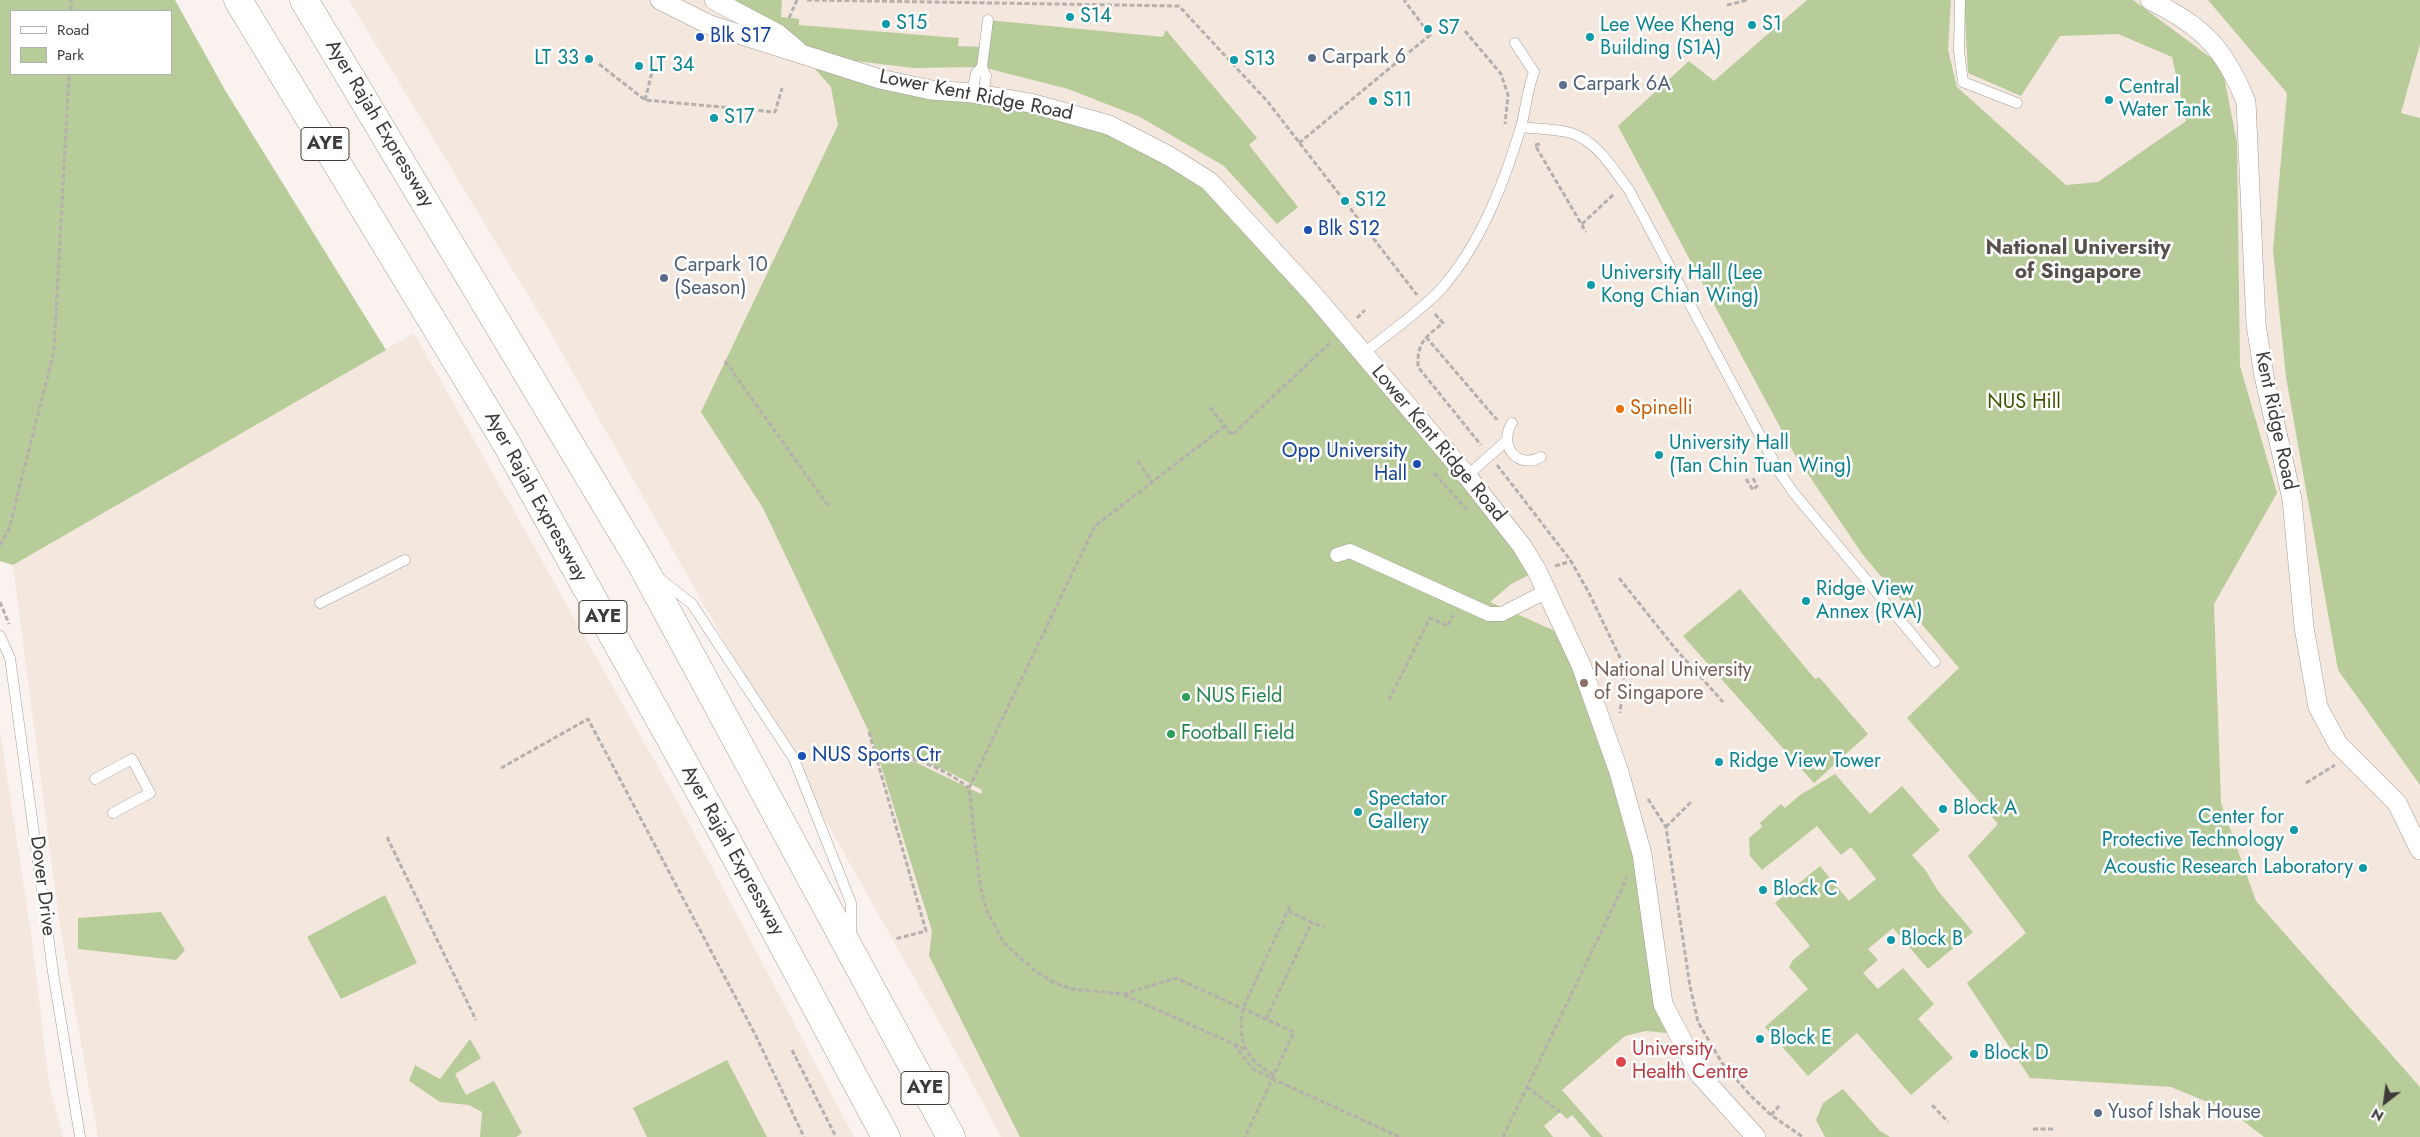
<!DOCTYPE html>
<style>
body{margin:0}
#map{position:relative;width:2420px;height:1137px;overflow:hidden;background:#f9f2ef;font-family:Jost,sans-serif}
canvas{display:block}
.legend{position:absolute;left:10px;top:10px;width:162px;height:65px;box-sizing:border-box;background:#fff;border:1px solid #b1b0b0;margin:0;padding:6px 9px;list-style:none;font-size:15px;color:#3d3a39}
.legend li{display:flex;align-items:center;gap:10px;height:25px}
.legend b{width:25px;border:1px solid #b1b0b0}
.north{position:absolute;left:2360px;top:1077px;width:50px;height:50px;-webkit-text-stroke:4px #fff;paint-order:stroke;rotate:210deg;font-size:14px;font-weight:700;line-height:20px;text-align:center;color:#3d3a39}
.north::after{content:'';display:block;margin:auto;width:18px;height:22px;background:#3d3a39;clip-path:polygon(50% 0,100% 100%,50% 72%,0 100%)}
</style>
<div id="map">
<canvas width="2420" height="1137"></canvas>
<ul class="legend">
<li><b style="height:6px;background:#fff"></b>Road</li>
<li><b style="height:14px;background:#b8cc99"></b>Park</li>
</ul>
<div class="north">N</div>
</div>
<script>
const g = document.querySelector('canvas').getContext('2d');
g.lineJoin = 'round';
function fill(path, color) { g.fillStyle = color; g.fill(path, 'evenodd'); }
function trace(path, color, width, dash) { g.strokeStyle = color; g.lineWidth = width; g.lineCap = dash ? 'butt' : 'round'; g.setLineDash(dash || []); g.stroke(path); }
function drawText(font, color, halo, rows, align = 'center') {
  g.font = font + ' Jost,sans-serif'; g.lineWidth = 5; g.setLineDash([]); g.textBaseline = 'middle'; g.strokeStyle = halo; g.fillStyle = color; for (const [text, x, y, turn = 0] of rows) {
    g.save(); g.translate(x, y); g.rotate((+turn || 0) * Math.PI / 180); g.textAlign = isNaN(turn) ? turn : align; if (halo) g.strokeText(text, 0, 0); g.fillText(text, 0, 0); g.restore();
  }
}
const built = new Path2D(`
 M349,0H2420V1137H1001L951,1043L545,323Z
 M414,333L676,799L854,1137H98L60,927L13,565Z
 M0,731L31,933L49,1083L63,1137H0Z`);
const green = new Path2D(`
 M0,0H175L225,90L386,350L13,565L0,561ZM11,11H171V74H11Z
 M714,0H782L781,17L799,19V25L959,38L958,46L984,47L988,20L1163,37L1166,30L1257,138L1249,145L1298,207L1277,224L1224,166L1140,117L1068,89L982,67L913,68L807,55L1129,135L1209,181L1537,571L1511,584L1490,602L1564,635L1600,714L1678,1034L1646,1031L1625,1036L1562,1090L1603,1137H1591L1572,1115L1567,1119L1560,1112L1544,1126L1553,1137H1020L929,956L932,931L878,756L915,762L981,794L982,790L949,772L918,759L876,751L869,732L763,508L701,412L838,125L831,87L802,54Z
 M1807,0H1951L1948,50L1957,87L2066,185L2098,182L2186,121L2172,57L2118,34L2060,36L2021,96L1968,73L1964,0H2133L2222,66L2237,143L2240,366L2277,493L2214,604L2221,803L2256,901L2420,1087V1137H2264L2232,1112L2171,1087L2030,1078L1967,983L2026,933L1968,856L1998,824L1907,718L1959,668L1863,555L1795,455L1618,126L1689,61L1714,81Z
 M2208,0H2420V44L2401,113L2420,118V785L2338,670L2286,377L2273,250L2287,93Z
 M1740,589L1815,679L1819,677L1868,734L1814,783L1683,636Z
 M1835,774L1870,814L1902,786L1940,830L1912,855L1926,871L1938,891L1973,932L1928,969L1893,928L1868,949L1878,960L1863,973L1878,989L1903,968L1934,1004L1918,1019L1953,1058L1911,1095L1857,1033L1808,1076L1765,1027L1808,989L1789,967L1793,960L1810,946L1775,903L1820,866L1849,901L1876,879L1851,847L1841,855L1817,826L1762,870L1750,856L1749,838L1762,827L1760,823L1781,804L1785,808L1800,795Z
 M385,895L417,963L341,999L307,937Z
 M161,912L185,950L176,960L78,949V918Z
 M470,1039L481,1058L455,1074L466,1095L494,1081L522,1133L516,1137H480L482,1112L469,1105L440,1102L409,1081L415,1065L440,1079Z
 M727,1060L767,1137H647L633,1108Z
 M1843,1089L1880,1131L1890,1137H1825L1816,1120L1823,1103Z`);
const path = new Path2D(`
 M807,0L1179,6L1268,102L1417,295
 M1727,5L1748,0
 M71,11V0
 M789,18L797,0
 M1465,31L1501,74L1508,95L1505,124
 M599,64L645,100L775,112L782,88
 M645,100L653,68
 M1299,143L1430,35L1404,0
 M1540,144L1535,145L1586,232
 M1582,224L1614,194
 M1435,314L1443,323C1425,338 1417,342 1418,367L1481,445
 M1357,318L1365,310
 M1426,337L1497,420
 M725,361L829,507
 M1210,407L1232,435L1330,343
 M1225,426L1095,526L969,788L980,886L987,911L1004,943L1035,971L1053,982L1071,989L1124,994L1176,978L1294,1032L1245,1137
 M1138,461L1152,482
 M1497,465L1571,561L1589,593L1625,668L1620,713
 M1434,473L1468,511
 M1746,479L1753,490L1757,486L1752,476
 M0,545L9,529L54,351L69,74
 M1555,566L1571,561
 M1619,578L1674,647L1723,702
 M0,602L9,624
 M1389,700L1430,618L1448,626L1453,615
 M869,732L926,931L895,939
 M876,751C913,758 938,764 969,788
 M501,768L588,719L755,1034L804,1137
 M2306,783L2335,765
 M1648,799L1666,827L1690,986L1698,1022L1722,1063L1750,1095L1771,1115L1803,1137
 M1666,827L1692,801
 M387,837L476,1020
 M1288,911L1324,928
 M1124,995L1245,1049
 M1266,1019L1312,922
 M1234,1044L1252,1068L1273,1079L1400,1137
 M792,1050L836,1137
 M1274,1075C1245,1059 1237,1041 1243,1008L1290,906
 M1527,1087L1560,1112
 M1932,1105L1948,1122
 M1771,1115L1779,1106
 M2033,1129H2053
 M1503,1137L1627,878`);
const service = new Path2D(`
 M1960,0L1959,51L1963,82L2017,103
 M982,67L988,20
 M972,93L976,73L982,67L986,76L983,95
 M1521,127C1537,129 1556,129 1571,133C1597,141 1613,169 1629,190L1780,473L1793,492L1935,662
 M1363,354C1389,332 1419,313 1442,288C1481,243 1504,183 1521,127C1526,109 1527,90 1534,72L1515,43
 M1512,423C1498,445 1517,470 1541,457
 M1467,476L1506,441
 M659,578L692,604L794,759L851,903V935
 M320,603L405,560
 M0,636L10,658L53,972L80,1137
 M95,779L132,759L150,793L113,813`);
const pedestrian = new Path2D(`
 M1337,555L1350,551L1489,614H1502L1547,591`);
const minor = new Path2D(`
 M660,0L710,25L880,79L931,90L972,93L1030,103L1109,125L1169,156L1209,181L1312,293L1467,476L1522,546L1537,571L1581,665L1619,772L1642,854L1663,1004L1700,1075L1756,1137
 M714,0L778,34L797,50
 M2150,0C2202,26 2224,47 2246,102L2256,324L2264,376L2292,499L2304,627L2318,707L2338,744L2397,803L2420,850`);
const motorway = new Path2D(`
 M238,0L505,441L724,835L886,1137
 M304,0L642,565L951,1137`);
const markers = [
 [1070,17,5,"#0f9aa8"],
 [886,24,5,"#0f9aa8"],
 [1752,25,5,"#0f9aa8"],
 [1428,29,5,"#0f9aa8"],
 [700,37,5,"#1a4fb4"],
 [1590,37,5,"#0f9aa8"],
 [1312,58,5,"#5c6f8a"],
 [589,59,5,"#0f9aa8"],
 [1234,60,5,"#0f9aa8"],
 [639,66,5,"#0f9aa8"],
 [1563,85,5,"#5c6f8a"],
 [2109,100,5,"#0f9aa8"],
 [1373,101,5,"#0f9aa8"],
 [714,118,5,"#0f9aa8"],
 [1345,201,5,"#0f9aa8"],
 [1308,230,5,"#1a4fb4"],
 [664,278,5,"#5c6f8a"],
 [1591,285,5,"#0f9aa8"],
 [1620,409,5,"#e8710a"],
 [1659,455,5,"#0f9aa8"],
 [1417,464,5,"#1a4fb4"],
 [1806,601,5,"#0f9aa8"],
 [1584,683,5,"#8d6e63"],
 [1186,697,5,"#2e9e5b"],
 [1171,734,5,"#2e9e5b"],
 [802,756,5,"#1a4fb4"],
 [1719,762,5,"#0f9aa8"],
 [1943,809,5,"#0f9aa8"],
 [1358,812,5,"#0f9aa8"],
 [2294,830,5,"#0f9aa8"],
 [2363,868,5,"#0f9aa8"],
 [1763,890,5,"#0f9aa8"],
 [1891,940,5,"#0f9aa8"],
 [1760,1039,5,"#0f9aa8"],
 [1974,1054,5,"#0f9aa8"],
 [1621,1062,6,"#e0444e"],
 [2098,1113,5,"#5c6f8a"]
];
const shields = [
 [325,144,48],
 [603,617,48],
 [925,1088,48]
];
const shieldNames = [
 ["AYE",325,144],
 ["AYE",603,617],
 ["AYE",925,1088]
];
const cultureNames = [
 ["S14",1080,17],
 ["S15",896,24],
 ["S1",1762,25],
 ["Lee Wee Kheng",1600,26],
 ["Building (S1A)",1600,49],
 ["S7",1438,29],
 ["LT 33",579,59,"right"],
 ["S13",1244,60],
 ["LT 34",649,66],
 ["Central",2119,88],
 ["Water Tank",2119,111],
 ["S11",1383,101],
 ["S17",724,118],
 ["S12",1355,201],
 ["University Hall (Lee",1601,274],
 ["Kong Chian Wing)",1601,297],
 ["University Hall",1669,444],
 ["(Tan Chin Tuan Wing)",1669,467],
 ["Ridge View",1816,590],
 ["Annex (RVA)",1816,613],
 ["Ridge View Tower",1729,762],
 ["Spectator",1368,800],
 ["Gallery",1368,823],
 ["Block A",1953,809],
 ["Center for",2284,818,"right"],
 ["Protective Technology",2284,841,"right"],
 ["Acoustic Research Laboratory",2353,868,"right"],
 ["Block C",1773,890],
 ["Block B",1901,940],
 ["Block E",1770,1039],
 ["Block D",1984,1054]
];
const transitNames = [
 ["Blk S17",710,37],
 ["Blk S12",1318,230],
 ["Opp University",1407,452,"right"],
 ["Hall",1407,475,"right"],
 ["NUS Sports Ctr",812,756]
];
const serviceNames = [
 ["Carpark 6",1322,58],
 ["Carpark 6A",1573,85],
 ["Carpark 10",674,266],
 ["(Season)",674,289],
 ["Yusof Ishak House",2108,1113]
];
const streetNames = [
 ["Lower Kent Ridge Road",976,96,11],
 ["Ayer Rajah Expressway",379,124,59],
 ["Kent Ridge Road",2275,421,78],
 ["Lower Kent Ridge Road",1438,444,50],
 ["Ayer Rajah Expressway",535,497,61],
 ["Ayer Rajah Expressway",732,851,61],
 ["Dover Drive",42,886,83]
];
const parkNames = [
 ["NUS Hill",2024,403]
];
const foodNames = [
 ["Spinelli",1630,409]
];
const educationNames = [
 ["National University",1594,671],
 ["of Singapore",1594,694]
];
const leisureNames = [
 ["NUS Field",1196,697],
 ["Football Field",1181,734]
];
const healthNames = [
 ["University",1632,1050],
 ["Health Centre",1632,1073]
];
const neighbourhoodNames = [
 ["National University",2078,249],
 ["of Singapore",2078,273]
];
fill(built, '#f4e7de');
fill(green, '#b8cc99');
trace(service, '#a29c99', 11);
trace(pedestrian, '#a29c99', 15);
trace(minor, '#a29c99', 20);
trace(motorway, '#a29c99', 29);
trace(path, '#b5b0ad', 3, [5, 2.5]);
trace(service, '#fff', 10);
trace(pedestrian, '#fff', 14);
trace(minor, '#fff', 19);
trace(motorway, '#fff', 28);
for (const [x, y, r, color] of markers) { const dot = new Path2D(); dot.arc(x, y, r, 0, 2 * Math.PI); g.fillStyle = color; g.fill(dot); trace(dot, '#fff', 2); }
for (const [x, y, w] of shields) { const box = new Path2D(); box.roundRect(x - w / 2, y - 16.5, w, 33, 4); g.fillStyle = '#fff'; g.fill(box); trace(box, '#3d3a39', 1); }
drawText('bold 19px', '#3d3a39', null, shieldNames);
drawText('20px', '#0d838f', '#fff', cultureNames, 'left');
drawText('20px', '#164399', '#fff', transitNames, 'left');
drawText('20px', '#4e5e75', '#fff', serviceNames, 'left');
drawText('20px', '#3d3a39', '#fff', streetNames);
drawText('20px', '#3e5500', '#fff', parkNames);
drawText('20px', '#c56008', '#fff', foodNames, 'left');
drawText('20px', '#785e54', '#fff', educationNames, 'left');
drawText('20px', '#27864d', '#fff', leisureNames, 'left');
drawText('20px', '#be3a42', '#fff', healthNames, 'left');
drawText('bold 21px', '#57514e', '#fff', neighbourhoodNames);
</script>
